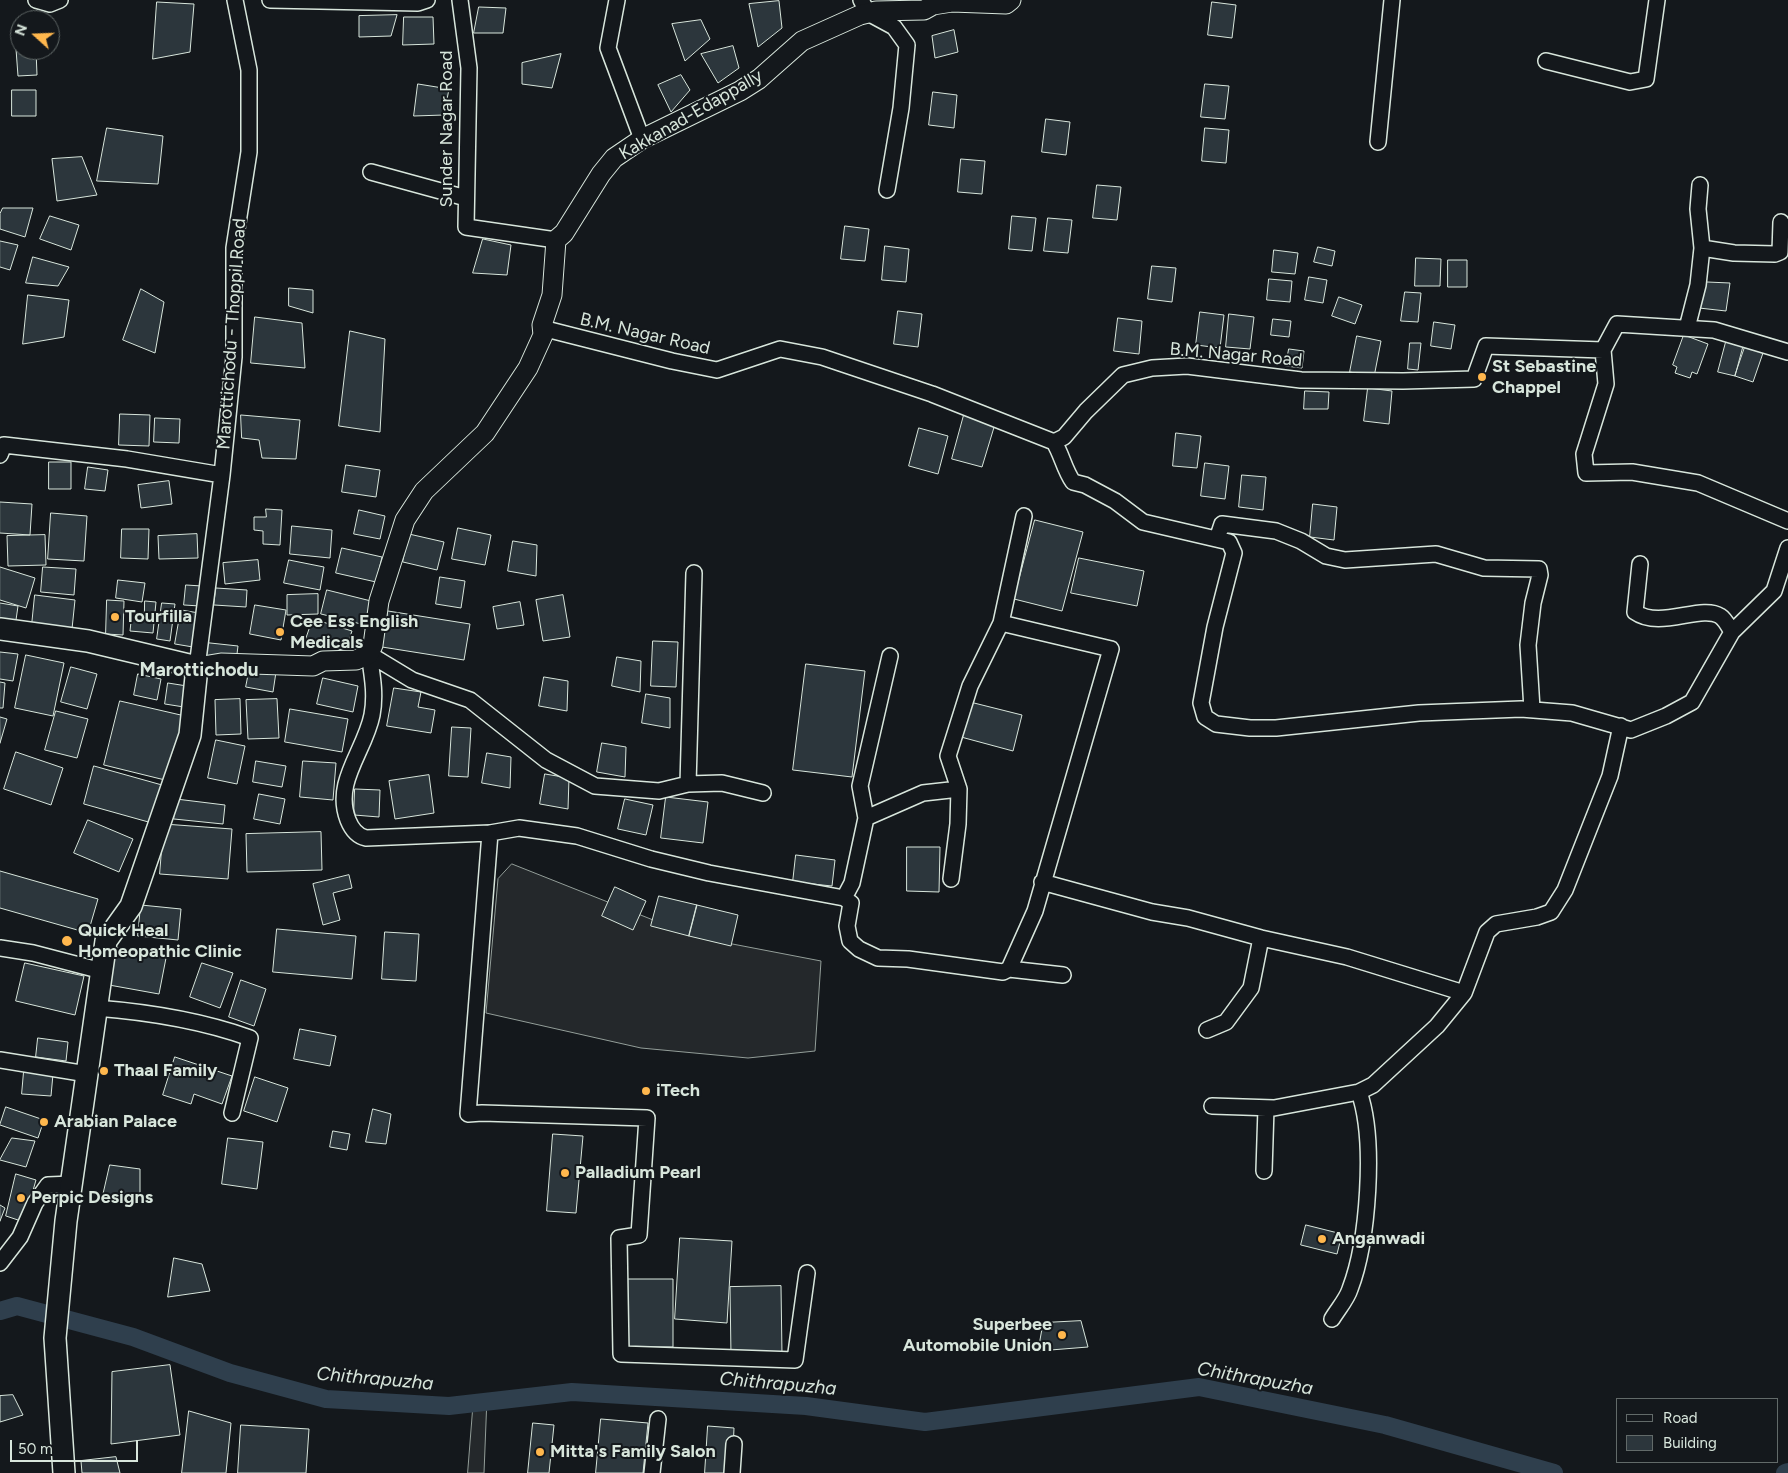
<!DOCTYPE html>
<style>
body{margin:0}
#map{position:relative;width:1788px;height:1473px;overflow:hidden;background:#14181c;font-family:Figtree,sans-serif}
canvas{display:block}
.legend{position:absolute;left:1616px;top:1398px;width:162px;height:65px;box-sizing:border-box;background:#14181c;border:1px solid #626a69;margin:0;padding:6px 9px;list-style:none;font-size:15px;color:#d8e6dc}
.legend li{display:flex;align-items:center;gap:10px;height:25px}
.legend b{width:25px;border:1px solid #626a69}
.north{position:absolute;left:10px;top:10px;width:50px;height:50px;box-sizing:border-box;background:#14181c;border:1px solid #626a69;border-radius:50%;rotate:290deg;font-size:14px;font-weight:700;line-height:20px;text-align:center;color:#d8e6dc}
.north::after{content:'';display:block;margin:auto;width:18px;height:22px;background:#ffb74d;clip-path:polygon(50% 0,100% 100%,50% 72%,0 100%)}
.scale{position:absolute;left:10px;top:1440px;width:128px;height:22px;box-sizing:border-box;border:2px solid #d8e6dc;border-top:0;padding-left:6px;font-size:15px;line-height:18px;white-space:nowrap;color:#d8e6dc;-webkit-text-stroke:4px #14181c;paint-order:stroke}
</style>
<div id="map">
<canvas width="1788" height="1473"></canvas>
<ul class="legend">
<li><b style="height:6px;background:#14181c"></b>Road</li>
<li><b style="height:14px;background:#2c363c"></b>Building</li>
</ul>
<div class="north">N</div>
<div class="scale">50 m</div>
</div>
<script>
const g = document.querySelector('canvas').getContext('2d');
g.lineJoin = 'round';
function fill(path, color) { g.fillStyle = color; g.fill(path, 'evenodd'); }
function trace(path, color, width, dash) { g.strokeStyle = color; g.lineWidth = width; g.lineCap = dash ? 'butt' : 'round'; g.setLineDash(dash || []); g.stroke(path); }
function drawText(font, color, halo, rows, align = 'center') {
  g.font = font + ' Figtree,sans-serif'; g.lineWidth = 4; g.setLineDash([]); g.textBaseline = 'middle'; g.strokeStyle = halo; g.fillStyle = color; for (const [text, x, y, turn = 0] of rows) {
    g.save(); g.translate(x, y); g.rotate((+turn || 0) * Math.PI / 180); g.textAlign = isNaN(turn) ? turn : align; if (halo) g.strokeText(text, 0, 0); g.fillText(text, 0, 0); g.restore();
  }
}
const parking = new Path2D(`
 M512,864L696,937L821,961L815,1051L748,1058L641,1048L486,1013L498,879Z
 M474,1397H487L484,1473H468Z`);
const canal = new Path2D(`
 M0,1311L17,1306L133,1337L230,1373L326,1399L449,1406L572,1392L806,1406L925,1422L1199,1387L1385,1425L1554,1473
 M1785,1473L1788,1472`);
const building = new Path2D(`
 M779,1L782,28L758,47L749,4Z
 M157,2L194,4L190,52L153,59Z
 M1212,2L1236,5L1232,38L1208,35Z
 M479,7L506,8L503,33H474Z
 M397,15L391,36L359,37V16Z
 M404,17H433L434,44L403,45Z
 M701,20L710,39L685,61L672,24Z
 M954,30L958,52L935,58L932,36Z
 M733,46L739,68L718,83L701,54Z
 M20,48L36,50L37,75L18,76L16,49Z
 M561,54L552,88L522,84V63Z
 M681,75L690,90L671,112L658,85Z
 M418,84L449,89L444,115L414,116Z
 M1205,84L1229,86L1225,119L1201,117Z
 M12,90H36V116H12Z
 M933,92L957,95L954,128L929,125Z
 M1046,119L1070,122L1066,155L1042,152Z
 M107,128L163,136L158,184L97,181Z
 M1205,128L1229,130L1226,163L1202,161Z
 M82,157L97,195L57,201L52,159Z
 M961,159L985,161L982,194L958,192Z
 M1097,185L1121,187L1117,220L1093,218Z
 M3,208H33L25,237L0,229V214Z
 M50,216L79,225L71,250L40,239Z
 M1012,216L1036,218L1032,251L1009,249Z
 M1048,218L1072,220L1068,253L1044,251Z
 M845,226L869,229L865,261L841,259Z
 M483,239L511,245L507,275L473,273Z
 M0,241L18,245L10,270L0,267Z
 M885,246L909,249L906,282L882,280Z
 M1318,247L1335,251L1332,266L1314,262Z
 M1274,250L1298,253L1295,274L1272,272Z
 M33,257L69,267L58,286L26,283Z
 M1416,258L1441,259L1440,286H1415Z
 M1448,260H1467V287H1448Z
 M1152,266L1176,268L1172,302L1148,299Z
 M1309,277L1327,280L1323,303L1305,300Z
 M1269,279L1292,281L1290,302L1267,300Z
 M1707,282L1730,283L1726,311L1699,308Z
 M289,288L313,290V313L289,306Z
 M141,289L164,302L155,353L123,340Z
 M1405,292L1421,293L1418,322L1401,321Z
 M28,295L69,300L64,337L23,344Z
 M1339,297L1362,305L1355,324L1332,316Z
 M898,311L922,314L918,347L894,344Z
 M1200,312L1224,315L1220,348L1196,345Z
 M1229,314L1254,317L1250,349L1226,347Z
 M255,317L302,323L305,368L251,363Z
 M1118,318L1142,321L1139,354L1114,351Z
 M1273,319L1291,321L1289,337L1271,335Z
 M1434,322L1455,325L1451,349L1431,346Z
 M350,331L385,339L380,432L339,426Z
 M1684,335L1708,344L1697,374L1692,372L1690,378L1675,373L1677,367L1673,365Z
 M1357,336L1381,341L1374,377L1350,372Z
 M1726,342L1743,346L1735,376L1718,372Z
 M1410,343H1421L1418,370L1408,369Z
 M1746,344L1764,350L1753,382L1735,376Z
 M1289,349L1304,351L1302,368L1286,366Z
 M1368,388L1392,391L1389,424L1364,421Z
 M1305,391L1329,392L1328,409H1304Z
 M120,414L150,415L149,446L119,445Z
 M241,415L300,420L296,459L262,458L259,440L242,438Z
 M964,415L995,424L982,467L952,459Z
 M155,418L180,419L179,443L154,442Z
 M919,428L948,436L938,474L909,466Z
 M1176,433L1201,436L1197,468L1173,466Z
 M49,462H71V489H49Z
 M1205,463L1229,466L1225,499L1201,496Z
 M346,465L380,470L376,497L342,492Z
 M88,467L108,470L105,491L85,489Z
 M1242,475L1266,477L1263,510L1239,507Z
 M169,481L172,504L141,508L138,485Z
 M0,502L32,504L30,535L0,533Z
 M1313,504L1337,507L1334,540L1310,537Z
 M266,509L282,510L280,545L263,544V531L254,530V517H266Z
 M359,510L385,516L380,539L354,534Z
 M51,513L87,516L84,561L48,559Z
 M1035,520L1083,532L1062,611L1014,599Z
 M292,526L332,530L330,558L290,554Z
 M458,528L491,535L485,565L452,559Z
 M122,529H149L148,559L121,558Z
 M197,534L198,558L159,559L158,536Z
 M409,534L444,542L437,570L403,562Z
 M45,535L46,565L8,566L7,536Z
 M513,541L537,545L536,576L508,571Z
 M342,548L382,557L376,582L336,573Z
 M1079,558L1144,571L1137,606L1071,593Z
 M258,560L260,580L225,584L223,563Z
 M289,560L324,567L320,590L284,583Z
 M0,567L35,578L26,608L0,600Z
 M43,567L76,569L74,595L41,592Z
 M440,577L465,581L461,608L436,604Z
 M118,580L145,583L142,602L116,598Z
 M186,585L202,586L200,606L184,605Z
 M216,588L247,590L246,607L214,605Z
 M327,590L375,602L369,626L321,614Z
 M318,594V614L287,615V595Z
 M35,595L75,600L72,629L32,625Z
 M563,595L570,637L543,641L536,600Z
 M107,600L124,601L123,635L106,634Z
 M145,601L156,602L153,633L130,631L132,612L144,613Z
 M520,602L524,625L497,629L493,607Z
 M0,603L18,606L15,627L0,624Z
 M162,603L175,604L170,641L157,639Z
 M255,605L286,610L281,640L250,634Z
 M181,610L199,613L193,647L175,644Z
 M388,611L470,624L464,660L382,647Z
 M313,619L352,631L345,651L306,639Z
 M653,641L678,642L676,687L651,686Z
 M201,642L238,646L236,662L200,658Z
 M0,652L18,654L13,681L0,679Z
 M26,655L64,663L53,716L15,708Z
 M617,657L641,661L640,692L612,686Z
 M806,664L865,671L852,777L793,770Z
 M71,667L97,674L87,709L61,702Z
 M250,667L276,672L273,692L246,687Z
 M138,674L161,679L157,700L134,695Z
 M544,677L568,681L567,711L539,706Z
 M323,678L358,686L353,712L317,704Z
 M0,682L5,683L3,708H0Z
 M168,683L187,686L184,707L165,704Z
 M394,688L421,692L418,707L435,710L431,733L387,726Z
 M646,694L670,698V728L642,723Z
 M240,699L241,734L216,735L215,700Z
 M277,699L279,738L248,739L246,700Z
 M120,701L185,716L169,781L104,765Z
 M970,702L1022,715L1013,751L961,737Z
 M290,709L348,719L342,752L285,742Z
 M56,711L88,719L77,758L45,750Z
 M0,717L7,719L0,743Z
 M452,727L471,728L468,777L449,776Z
 M216,740L245,746L237,784L208,778Z
 M602,743L626,747L625,777L597,772Z
 M16,752L63,768L51,805L4,789Z
 M487,753L511,757L510,788L482,783Z
 M256,761L286,766L282,787L253,782Z
 M303,761L336,763L333,800L300,797Z
 M94,766L162,785L152,823L84,804Z
 M545,774L569,778L568,809L540,804Z
 M429,775L434,813L395,819L389,781Z
 M355,789L380,790L379,817L354,815Z
 M259,794L285,799L280,824L254,819Z
 M666,797L708,802L703,843L661,838Z
 M176,799L225,805L223,824L174,819Z
 M625,799L653,805L646,835L618,829Z
 M88,820L133,839L119,872L74,853Z
 M164,824L232,829L228,879L160,874Z
 M321,832L322,870L247,872L246,834Z
 M907,847H940L939,892L907,891Z
 M796,855L835,860L832,886L793,882Z
 M0,871L98,899L88,933L0,908Z
 M349,875L352,888L333,893L340,920L323,925L313,884Z
 M615,887L646,901L633,930L602,916Z
 M659,896L697,905L689,936L651,926Z
 M141,905L181,909L178,940L138,936Z
 M697,905L738,915L731,946L689,936Z
 M277,929L356,936L352,979L273,972Z
 M385,932L419,934L416,981L382,979Z
 M117,948L166,958L159,994L109,985Z
 M25,963L84,976L75,1015L16,1001Z
 M202,963L233,973L220,1008L190,997Z
 M241,980L266,989L254,1026L229,1017Z
 M300,1029L336,1036L330,1066L294,1059Z
 M38,1038L68,1042L66,1061L36,1057Z
 M175,1057L232,1076L222,1104L194,1094L191,1104L163,1095Z
 M24,1071L53,1074L51,1096L22,1094Z
 M255,1077L288,1088L277,1122L244,1111Z
 M6,1107L44,1120L38,1138L0,1125Z
 M373,1109L391,1114L386,1144L366,1142Z
 M333,1131L350,1134L347,1150L330,1147Z
 M553,1134L583,1136L576,1213L547,1211Z
 M12,1138L35,1141L26,1167L0,1160Z
 M228,1138L263,1142L257,1189L222,1184Z
 M110,1165L140,1169V1198L102,1200Z
 M16,1174L36,1180L24,1222L6,1216Z
 M0,1205L5,1208L0,1221Z
 M1306,1225L1342,1234L1337,1254L1301,1245Z
 M680,1238L732,1241L727,1323L675,1319Z
 M174,1258L202,1264L210,1291L168,1297Z
 M628,1279H673V1347H628Z
 M781,1286L782,1355L731,1356L730,1287Z
 M1081,1321L1088,1347L1038,1351L1043,1323Z
 M170,1365L180,1435L111,1444L112,1372Z
 M13,1395L23,1415L0,1422V1396Z
 M189,1411L231,1423L226,1473H182Z
 M601,1419L648,1423L643,1473H596Z
 M533,1423L554,1425L549,1473H528Z
 M241,1425L309,1429L306,1473H238Z
 M708,1426L734,1428L732,1473H705Z
 M116,1457L120,1473H82L81,1461Z`);
const minor = new Path2D(`
 M36,0L50,4L60,0
 M270,0L418,3L427,0
 M460,0L469,68L466,227L556,240
 M617,0L608,48L642,139
 M861,0L868,13L894,27L907,45L901,108L887,190
 M1546,61L1630,82L1646,79L1657,0
 M1378,142L1392,0
 M371,172L466,198
 M1702,248L1734,253L1775,254L1780,252L1781,222
 M542,328L672,361L717,370L780,349L822,357L932,394L1054,442L1064,437L1086,411L1123,375L1152,368L1187,366L1301,380L1403,381L1474,379L1486,346L1603,350L1617,324L1714,330L1788,352
 M1687,328L1698,285L1702,248L1698,209L1700,185
 M1603,350L1606,384L1584,454L1586,473L1632,472L1698,483L1788,521
 M1054,442C1062,455 1064,469 1073,482L1085,485L1115,501L1143,522L1229,542L1234,553L1215,627L1201,703L1205,717L1216,724L1250,728H1276L1419,713L1521,709L1572,713L1631,730L1666,716L1692,702L1732,632L1774,591L1788,548
 M0,455L4,445L127,459L222,475
 M1217,539L1222,524L1276,531L1301,541L1326,556L1345,560L1436,554L1484,568L1539,569L1540,575L1533,603L1528,645L1532,709
 M1640,564L1635,612C1660,630 1701,604 1720,616C1725,619 1729,627 1732,632
 M197,667L222,475L234,357V248L249,152V70L235,0
 M688,784L694,573
 M763,793L722,783L688,784L659,791L595,786L546,760L470,700L412,680L369,654C372,674 376,694 372,715C365,751 333,782 348,820C352,830 357,836 366,838L490,833L468,1114L482,1113L647,1118L639,1235L619,1238L621,1354L795,1360L807,1273
 M866,818L860,786L890,656
 M490,833L519,828L577,836L651,859L709,873L844,898L851,903L847,926L850,941L859,949L878,958L908,959L1003,972L1009,969L1035,911L1111,649L1001,623
 M951,879L958,824L959,789L948,756L970,686L1001,623L1024,516
 M1042,882L1152,912L1188,918L1261,938L1347,957L1464,993L1487,932L1496,924L1537,917L1551,912L1565,890L1610,776L1621,726
 M844,898L852,883L866,818L923,793L959,789
 M0,948L33,953L102,971
 M1009,969L1063,975
 M96,1008C148,1012 200,1020 250,1038L232,1113
 M1207,1030L1226,1022L1251,988L1261,938
 M0,1060L87,1074
 M1212,1106L1274,1108L1359,1092
 M1264,1171L1266,1108
 M0,1263L20,1237L35,1203L48,1185L72,1184
 M1332,1319C1338,1309 1347,1299 1350,1289C1368,1242 1376,1140 1359,1092L1373,1085L1437,1026L1464,993
 M652,1473L658,1419
 M732,1473L734,1444`);
const tertiary = new Path2D(`
 M197,667L221,663L313,666L323,661L356,660L369,654L373,645L379,601L405,520L424,491L485,433L528,368L543,335L542,325L552,295L556,240L564,233L601,174L614,158L642,139L740,91L759,79L802,41L860,15L876,11L924,10L933,5L952,2L1006,4L1011,0`);
const secondary = new Path2D(`
 M0,629L88,641L197,667L190,735L131,906L106,941L66,1221L55,1338L64,1473`);
const markers = [
 [1482,377,5,"#ffb74d"],
 [115,617,5,"#ffb74d"],
 [280,632,5,"#ffb74d"],
 [67,941,6,"#ffb74d"],
 [104,1071,5,"#ffb74d"],
 [646,1091,5,"#ffb74d"],
 [44,1122,5,"#ffb74d"],
 [565,1173,5,"#ffb74d"],
 [21,1198,5,"#ffb74d"],
 [1322,1239,5,"#ffb74d"],
 [1062,1335,5,"#ffb74d"],
 [540,1452,5,"#ffb74d"]
];
const streetNames = [
 ["Kakkanad-Edappally",691,115,-30],
 ["Sunder Nagar Road",447,129,-90],
 ["Marottichodu - Thoppil Road",232,334,-86],
 ["B.M. Nagar Road",645,334,13],
 ["B.M. Nagar Road",1236,355,5]
];
const poiNames = [
 ["St Sebastine",1492,367],
 ["Chappel",1492,388],
 ["Tourfilla",125,617],
 ["Cee Ess English",290,622],
 ["Medicals",290,643],
 ["Quick Heal",78,931],
 ["Homeopathic Clinic",78,952],
 ["Thaal Family",114,1071],
 ["iTech",656,1091],
 ["Arabian Palace",54,1122],
 ["Palladium Pearl",575,1173],
 ["Perpic Designs",31,1198],
 ["Anganwadi",1332,1239],
 ["Superbee",1052,1325,"right"],
 ["Automobile Union",1052,1346,"right"],
 ["Mitta's Family Salon",550,1452]
];
const neighbourhoodNames = [
 ["Marottichodu",199,670]
];
const waterNames = [
 ["Chithrapuzha",375,1379,5],
 ["Chithrapuzha",1255,1379,10],
 ["Chithrapuzha",778,1384,5]
];
fill(parking, '#24282b');
trace(parking, '#939e99', 1);
trace(canal, '#2f3f4d', 18);
fill(building, '#2c363c');
trace(building, '#d8e6dc', 1);
trace(minor, '#d8e6dc', 18);
trace(tertiary, '#d8e6dc', 21);
trace(secondary, '#d8e6dc', 24);
trace(minor, '#14181c', 15);
trace(tertiary, '#14181c', 19);
trace(secondary, '#14181c', 21);
for (const [x, y, r, color] of markers) { const dot = new Path2D(); dot.arc(x, y, r, 0, 2 * Math.PI); g.fillStyle = color; g.fill(dot); trace(dot, '#14181c', 2); }
drawText('18px', '#d8e6dc', '#14181c', streetNames);
drawText('bold 18px', '#d8e6dc', '#14181c', poiNames, 'left');
drawText('bold 19px', '#d8e6dc', '#14181c', neighbourhoodNames);
drawText('italic 19px', '#d8e6dc', '#14181c', waterNames);
</script>
